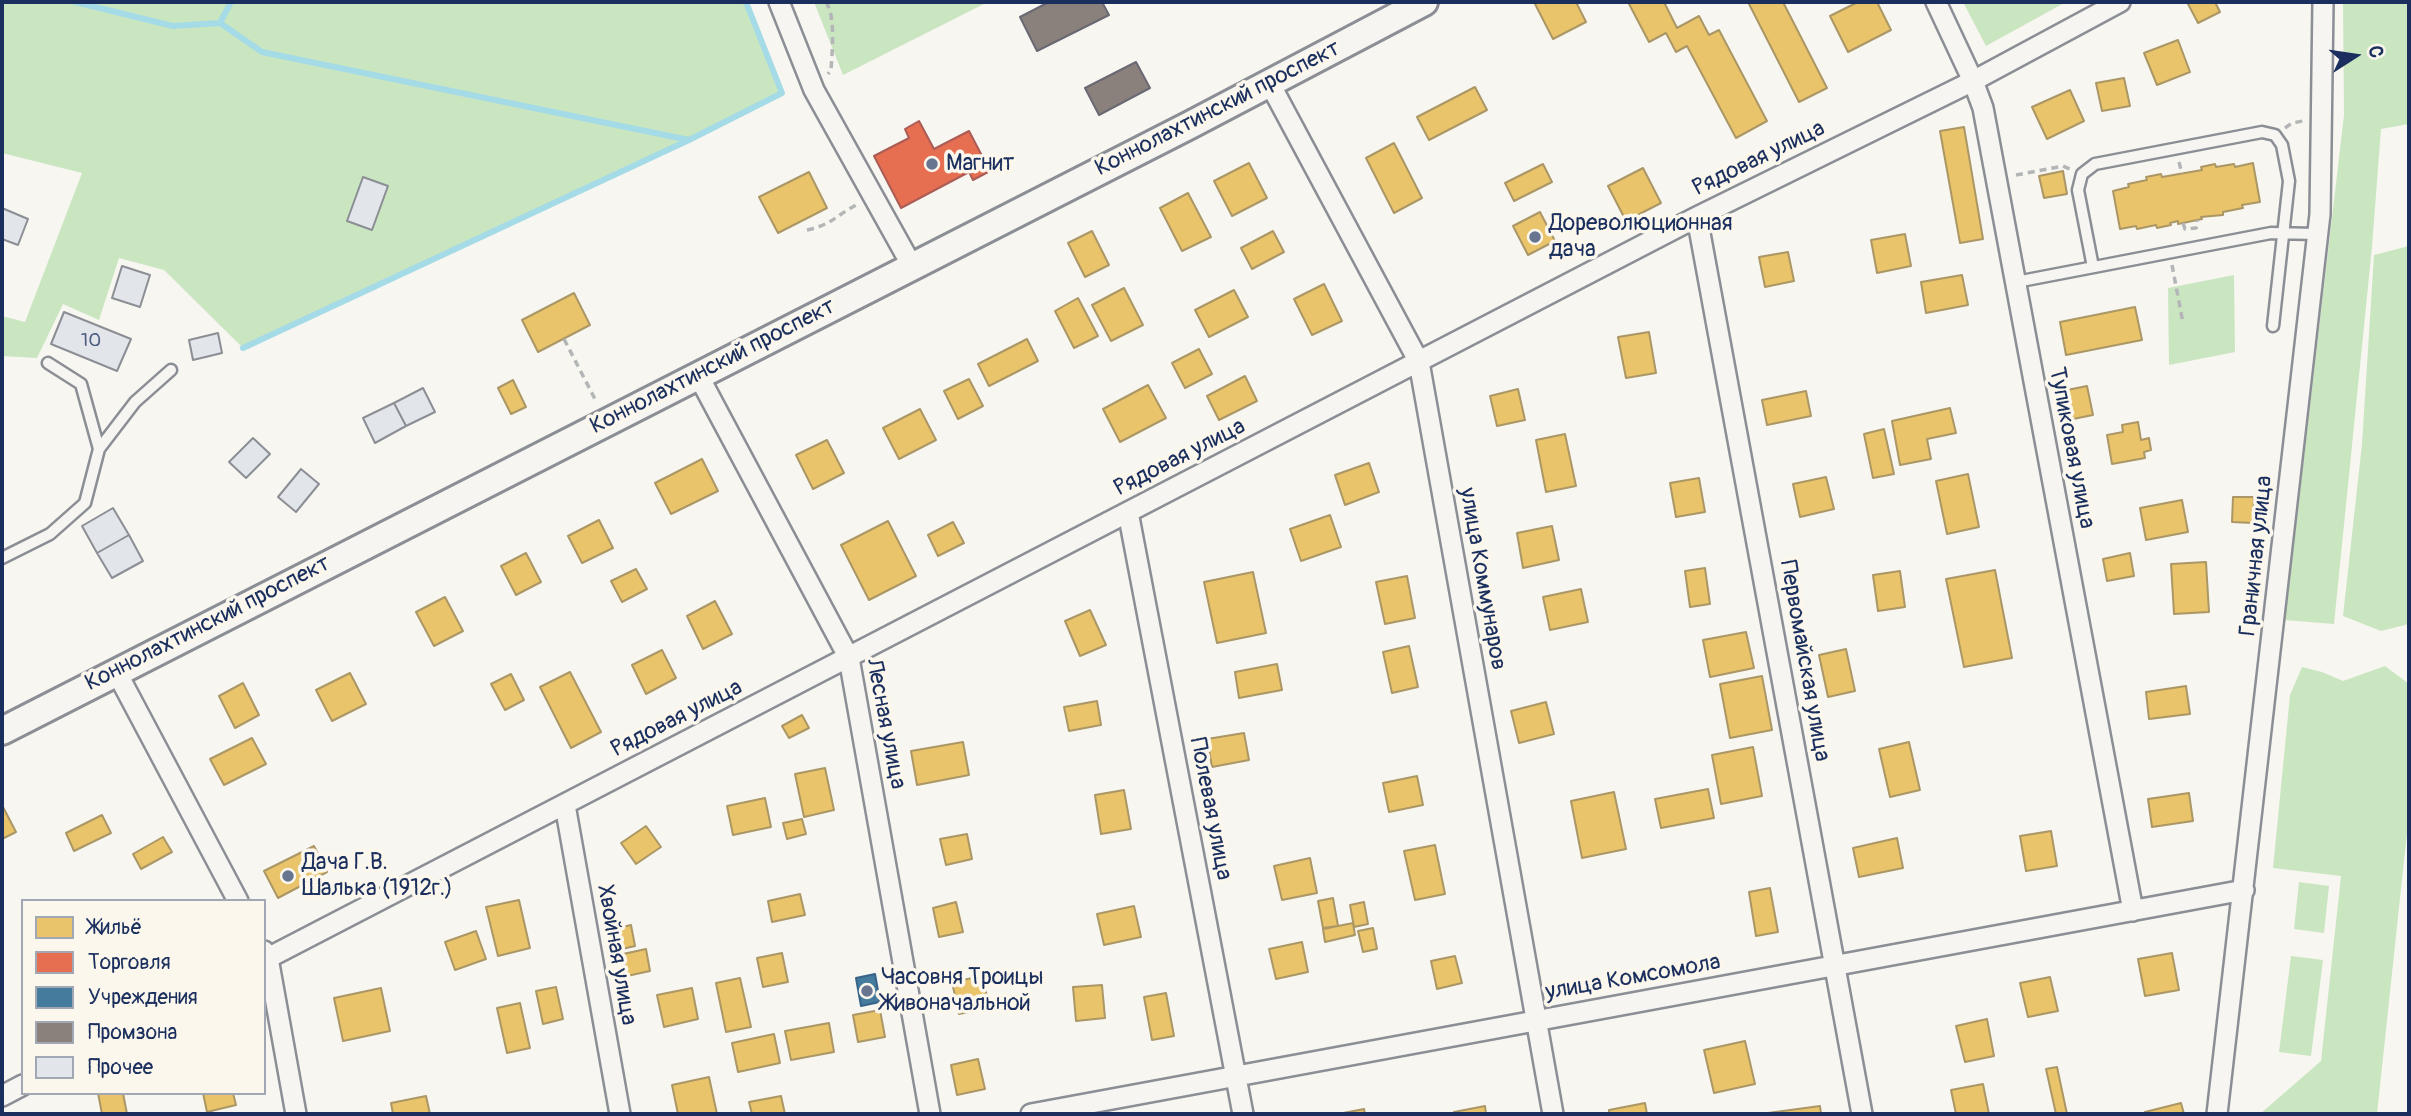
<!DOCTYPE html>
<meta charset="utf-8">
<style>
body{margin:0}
#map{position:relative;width:2411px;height:1116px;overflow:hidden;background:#f8f6f0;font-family:Pangolin,sans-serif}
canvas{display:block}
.frame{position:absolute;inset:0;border:4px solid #1b2f5e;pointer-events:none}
.legend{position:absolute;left:21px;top:899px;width:245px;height:196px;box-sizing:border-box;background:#fbf7ec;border:2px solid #a1a7b3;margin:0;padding:9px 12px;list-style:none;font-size:21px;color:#1b2f5e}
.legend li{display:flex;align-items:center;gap:14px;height:35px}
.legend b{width:35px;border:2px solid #a1a7b3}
.north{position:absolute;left:2320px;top:21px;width:70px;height:70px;-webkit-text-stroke:5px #fbf7ec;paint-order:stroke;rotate:78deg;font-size:19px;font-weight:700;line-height:28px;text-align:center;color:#1b2f5e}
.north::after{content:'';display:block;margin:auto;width:24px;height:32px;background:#1b2f5e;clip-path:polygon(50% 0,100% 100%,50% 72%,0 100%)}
</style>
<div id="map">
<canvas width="2411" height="1116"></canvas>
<div class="frame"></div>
<ul class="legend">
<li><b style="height:19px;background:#e9c46a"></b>Жильё</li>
<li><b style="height:19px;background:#e76f51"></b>Торговля</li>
<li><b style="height:19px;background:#457b9d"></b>Учреждения</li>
<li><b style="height:19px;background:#8a817c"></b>Промзона</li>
<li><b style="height:19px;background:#e2e5ea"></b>Прочее</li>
</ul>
<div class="north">С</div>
</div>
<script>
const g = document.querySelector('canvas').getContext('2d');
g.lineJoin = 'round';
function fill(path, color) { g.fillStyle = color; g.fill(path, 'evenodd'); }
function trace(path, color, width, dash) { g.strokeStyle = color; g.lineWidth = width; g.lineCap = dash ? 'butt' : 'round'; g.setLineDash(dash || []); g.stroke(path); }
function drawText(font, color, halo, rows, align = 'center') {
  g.font = font + ' Pangolin,sans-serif'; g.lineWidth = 7; g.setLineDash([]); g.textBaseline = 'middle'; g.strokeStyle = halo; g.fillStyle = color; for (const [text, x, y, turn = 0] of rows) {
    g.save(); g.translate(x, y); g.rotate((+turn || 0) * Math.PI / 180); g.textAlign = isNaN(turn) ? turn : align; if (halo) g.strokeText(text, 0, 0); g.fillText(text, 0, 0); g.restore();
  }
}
const green = new Path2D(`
 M2,2H746L782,93L689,140L243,348L164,270L119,258L99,320L63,304L37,358L2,356V316L25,322L82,173L2,153Z
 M814,2H988L843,75Z
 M1963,2H2066L1986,46Z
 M2343,2H2409V124L2381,129L2372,247L2334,624L2285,620L2344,115Z
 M2409,246V624L2381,631L2343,616L2362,444L2374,255Z
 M2234,275L2235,352L2169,365L2168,288Z
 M2385,666L2409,684V814L2377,1114H2260L2321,1061L2341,876L2273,868L2290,695L2302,667L2322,672L2343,681Z
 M2299,882L2329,886L2324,933L2294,929Z
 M2291,956L2323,960L2311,1056L2279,1052Z`);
const homes = new Path2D(`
 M1539,2H1576L1586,22L1553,39L1535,4Z
 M1628,2H1664L1677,28L1699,16L1709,35L1719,30L1767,121L1736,138L1687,46L1676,52L1666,33L1649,42Z
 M1748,2H1783L1827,88L1799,102Z
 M1858,2H1877L1891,30L1848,52L1830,16Z
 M2187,2H2215L2220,12L2198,23Z
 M2178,40L2190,72L2157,85L2144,53Z
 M2124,78L2130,106L2102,111L2096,83Z
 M1475,87L1487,110L1429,140L1417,117Z
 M2070,90L2084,121L2047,139L2032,107Z
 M1964,127L1983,239L1960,243L1940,131Z
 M1394,143L1422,198L1394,213L1366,158Z
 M1249,163L1267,198L1232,216L1214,181Z
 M2253,163L2260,202L2242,205L2243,208L2223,212V215L2201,217L2202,219L2178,224V221L2170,223L2171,225L2157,228L2156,225L2137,229L2136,226L2120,229L2113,191L2129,187L2128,184L2147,180L2146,177L2161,174L2162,177L2202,170L2201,167L2215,164L2216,167L2234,164L2235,167Z
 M1543,164L1552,182L1514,201L1505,183Z
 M1643,168L1661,203L1626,221L1608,186Z
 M2063,171L2067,194L2044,198L2039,176Z
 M809,172L827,208L778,233L759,197Z
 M1188,193L1211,237L1182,251L1160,208Z
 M1540,212L1555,241L1528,255L1513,226Z
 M1092,231L1109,265L1085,277L1068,243Z
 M1273,231L1284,252L1252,269L1241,248Z
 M1905,234L1911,266L1877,273L1871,240Z
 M1788,252L1794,281L1765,287L1759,257Z
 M1962,275L1968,305L1926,313L1921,282Z
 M1324,284L1342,321L1312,335L1294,299Z
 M1124,288L1143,325L1111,341L1092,305Z
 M1234,290L1248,317L1209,337L1195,310Z
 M574,293L590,325L538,352L522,320Z
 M1078,298L1098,336L1074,348L1055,311Z
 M2135,307L2142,340L2066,355L2060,322Z
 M1649,332L1656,373L1626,378L1618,337Z
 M1027,339L1038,361L989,386L978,364Z
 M1199,349L1212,374L1185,388L1172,363Z
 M1245,376L1257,401L1219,420L1207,396Z
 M969,379L983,406L958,419L944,391Z
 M513,380L526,407L511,414L498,388Z
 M1148,385L1166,418L1120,442L1103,409Z
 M2087,386L2093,415L2068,420L2062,391Z
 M1518,389L1525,420L1497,426L1490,396Z
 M1806,391L1811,416L1767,425L1762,400Z
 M1950,408L1956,433L1927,439L1931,459L1900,465L1892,421Z
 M920,409L936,440L899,459L883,428Z
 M2138,422L2141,440L2149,438L2151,450L2144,452L2145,458L2112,464L2107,435L2123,432L2122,425Z
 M1884,429L1894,474L1873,478L1864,434Z
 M1565,434L1576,486L1546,492L1536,440Z
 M827,440L844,473L813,489L796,455Z
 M702,459L718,491L671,514L655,483Z
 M1369,463L1379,492L1345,505L1335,475Z
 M1968,474L1979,527L1947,534L1936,481Z
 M1826,477L1834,509L1800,517L1793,484Z
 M1699,478L1705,512L1676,517L1670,483Z
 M2233,497H2254L2253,523L2232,522Z
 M2182,500L2188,532L2146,540L2140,508Z
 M1330,515L1341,547L1301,561L1290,529Z
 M599,520L613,548L582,563L568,536Z
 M888,521L916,576L869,600L841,545Z
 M953,522L964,543L938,556L928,535Z
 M1552,526L1559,560L1523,568L1517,533Z
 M526,553L541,582L516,595L501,566Z
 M2130,553L2134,576L2107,581L2103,559Z
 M2206,562L2209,612L2174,614L2171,564Z
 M1705,568L1710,604L1690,607L1685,571Z
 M636,569L647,589L622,602L611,581Z
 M1995,570L2012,658L1964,667L1946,579Z
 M1900,571L1905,607L1878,611L1873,575Z
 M1253,572L1266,633L1217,643L1204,582Z
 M1407,576L1415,618L1385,624L1376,582Z
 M1581,589L1588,622L1550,630L1543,597Z
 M445,597L463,631L434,646L416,612Z
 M715,601L732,634L703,649L687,616Z
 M1090,610L1106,645L1080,656L1065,621Z
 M1746,632L1754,668L1710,677L1703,640Z
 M1409,646L1418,687L1392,693L1383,652Z
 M1846,649L1855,691L1828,697L1819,655Z
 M662,650L676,678L646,694L632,665Z
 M1277,664L1282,690L1239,698L1235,672Z
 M570,672L601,732L571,748L540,687Z
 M350,673L366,704L332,721L316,690Z
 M511,674L524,700L505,710L491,684Z
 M1762,676L1772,730L1730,738L1720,684Z
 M243,683L259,715L235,728L219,696Z
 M2186,686L2190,714L2149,719L2146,692Z
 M1097,701L1101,725L1069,731L1064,707Z
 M1546,702L1554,734L1519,743L1511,711Z
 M802,715L809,728L789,738L782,726Z
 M1244,733L1249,760L1212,767L1207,739Z
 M252,738L266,764L224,785L210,759Z
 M963,742L969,775L917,785L911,751Z
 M1909,742L1920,790L1890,797L1879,749Z
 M1753,747L1762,796L1721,804L1712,755Z
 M825,768L834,810L804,817L795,774Z
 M1417,776L1423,805L1389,812L1383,783Z
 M1708,789L1714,818L1661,828L1655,799Z
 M1124,790L1131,829L1101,834L1095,795Z
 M1614,792L1626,849L1582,858L1571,801Z
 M2189,793L2193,821L2152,827L2148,799Z
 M765,798L771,827L733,835L727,806Z
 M2,805L16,832L2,839Z
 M102,815L111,833L74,851L66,833Z
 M802,819L806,834L787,839L783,823Z
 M646,826L661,847L636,864L621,843Z
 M2051,831L2057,866L2026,871L2020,836Z
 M967,834L972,859L946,865L940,839Z
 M163,837L172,852L141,869L133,854Z
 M1897,838L1903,868L1859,877L1853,848Z
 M1435,845L1445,894L1415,900L1404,851Z
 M314,846L327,872L278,898L264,871Z
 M1310,858L1317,893L1282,900L1274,866Z
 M1770,888L1778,932L1756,936L1749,892Z
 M800,894L805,915L772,922L768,901Z
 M1333,898L1338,926L1323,928L1318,901Z
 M519,900L530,948L498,956L486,907Z
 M956,902L963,932L939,937L933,908Z
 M1364,902L1368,924L1354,927L1350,905Z
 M1134,906L1141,937L1104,945L1097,914Z
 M1353,923L1355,935L1325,942L1323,929Z
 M631,925L635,946L618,950L614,929Z
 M1373,928L1377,949L1363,952L1358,931Z
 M476,931L486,959L455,970L445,942Z
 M1302,942L1308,972L1276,979L1269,949Z
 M646,949L650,971L627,976L623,954Z
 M782,953L788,982L763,987L757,958Z
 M2172,953L2179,990L2145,996L2138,959Z
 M1455,956L1462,983L1437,989L1431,961Z
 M983,976L989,1008L959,1014L952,982Z
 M2050,977L2058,1011L2028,1017L2020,983Z
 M740,978L751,1027L726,1032L716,983Z
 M1102,985L1105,1018L1076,1021L1073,987Z
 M556,987L563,1019L543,1024L536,991Z
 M381,988L390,1031L343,1041L334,998Z
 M692,988L698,1019L664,1027L657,995Z
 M1166,993L1174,1036L1152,1040L1144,997Z
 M520,1003L530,1048L507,1053L497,1008Z
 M880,1010L885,1037L858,1042L853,1015Z
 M1987,1019L1994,1056L1965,1062L1956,1026Z
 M829,1023L834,1052L791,1060L785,1031Z
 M774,1034L780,1063L738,1072L732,1043Z
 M1745,1041L1755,1084L1714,1093L1704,1050Z
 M978,1059L985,1089L957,1095L951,1065Z
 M2057,1067L2067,1114H2056L2046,1069Z
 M709,1077L717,1114H678L672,1085Z
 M1983,1084L1989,1114H1956L1951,1090Z
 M98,1093H123L127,1114H102Z
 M203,1093H233L236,1105L207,1112Z
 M426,1096L430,1114H393L391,1103Z
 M781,1096L785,1114H752L749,1102Z
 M1645,1103L1647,1114H1609V1110Z
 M2181,1103L2184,1114H2146L2145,1112Z
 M1485,1106L1486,1114H1455L1454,1112Z
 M1820,1106L1821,1114H1768V1113Z
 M1364,1109L1365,1114H1338Z`);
const shops = new Path2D(`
 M919,121L934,149L969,131L990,171L973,180L969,172L901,208L874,156L909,138L905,129Z`);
const public = new Path2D(`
 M875,974L880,1002L861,1006L856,978Z`);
const industry = new Path2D(`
 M1049,2H1102L1109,15L1037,51L1020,17Z
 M1136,62L1150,88L1099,115L1085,88Z`);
const stream = new Path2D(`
 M75,2L173,26L220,23L231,2
 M220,23L262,52L689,140
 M243,348L689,140L782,93L746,2`);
const building = new Path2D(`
 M363,177L388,186L372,230L347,221Z
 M2,208L28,219L18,245L2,239Z
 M122,266L150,275L140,307L112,298Z
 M64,312L131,339L117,371L51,344Z
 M218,333L222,353L193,360L189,340Z
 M423,388L435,412L406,426L394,403Z
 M394,403L406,426L375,443L363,418Z
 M253,438L270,454L246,478L229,462Z
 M301,469L319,484L296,512L278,497Z
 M113,508L129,535L97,553L82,526Z
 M129,535L143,561L112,578L97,553Z`);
const path = new Path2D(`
 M826,2C836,17 832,52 831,70L828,74
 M2285,128L2292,123L2303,121
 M2179,162L2182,174
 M2016,175L2063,166L2070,169
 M2183,223L2185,229L2196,228L2198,224L2197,220
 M807,230C831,225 837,215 856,205
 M2172,265L2183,323
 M564,339L597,403`);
const lane = new Path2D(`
 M2093,267L2078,190L2082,174L2095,164L2262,132L2275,135L2282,145L2289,181L2273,326
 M2016,282L2271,233L2317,234
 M48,363L81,384L99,449
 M2,558L50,534L85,503L99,449L135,402L171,370`);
const street = new Path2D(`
 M779,2L814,90L912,266
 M1936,2L1973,81L1983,108L2133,911
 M1270,84L1419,362L1553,1114
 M1697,217L1862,1114
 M698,375L849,658L930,1114
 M1128,512L1243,1114
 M116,671L238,901
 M565,805L620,1114
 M264,951L268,958L296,1114
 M264,960L1697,217L1973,81L2120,2
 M2,1096L23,1085
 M1031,1114L2244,890
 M2217,1114L2320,214L2323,2`);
const secondary = new Path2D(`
 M2,731L1190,125L1424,2`);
const markers = [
 [932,164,7,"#687591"],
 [1535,237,7,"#687591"],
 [288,876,7,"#687591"],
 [867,991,7,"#687591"]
];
const numberNames = [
 ["10",91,341]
];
const streetNames = [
 ["Коннолахтинский проспект",1218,109,-27],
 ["Рядовая улица",1759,159,-26],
 ["Коннолахтинский проспект",713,367,-27],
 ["Тупиковая улица",2071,448,79],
 ["Рядовая улица",1180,458,-27],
 ["Граничная улица",2257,556,-84],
 ["улица Коммунаров",1482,579,80],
 ["Коннолахтинский проспект",208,624,-27],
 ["Первомайская улица",1804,661,80],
 ["Рядовая улица",677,719,-27],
 ["Лесная улица",885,724,79],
 ["Полевая улица",1210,809,79],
 ["Хвойная улица",616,955,80],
 ["улица Комсомола",1633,978,-10]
];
const poiNames = [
 ["Магнит",946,164],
 ["Дореволюционная",1549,224],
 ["дача",1549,250],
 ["Дача Г.В.",302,863],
 ["Шалька (1912г.)",302,889],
 ["Часовня Троицы",881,978],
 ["Живоначальной",881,1004]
];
fill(green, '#cae6c1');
fill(homes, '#e9c46a');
trace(homes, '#ab9766', 2);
fill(shops, '#e76f51');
trace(shops, '#aa5c55', 2);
fill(public, '#457b9d');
trace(public, '#38648a', 2);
fill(industry, '#8a817c');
trace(industry, '#696873', 2);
trace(stream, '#a5dbe6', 6);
fill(building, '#e2e5ea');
trace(building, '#8b8e94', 2);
trace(lane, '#8b8e94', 15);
trace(street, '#8b8e94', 24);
trace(secondary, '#8b8e94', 32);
trace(path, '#b3b5b7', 3.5, [7, 5]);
trace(lane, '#f6f5f1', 10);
trace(street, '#f6f5f1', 19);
trace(secondary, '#f6f5f1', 26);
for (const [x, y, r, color] of markers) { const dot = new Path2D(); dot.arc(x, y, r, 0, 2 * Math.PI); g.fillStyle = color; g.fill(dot); trace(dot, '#fbf7ec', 2.5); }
drawText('19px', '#4e5e82', null, numberNames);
drawText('23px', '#1b2f5e', '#fbf7ec', streetNames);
drawText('23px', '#1b2f5e', '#fbf7ec', poiNames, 'left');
</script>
